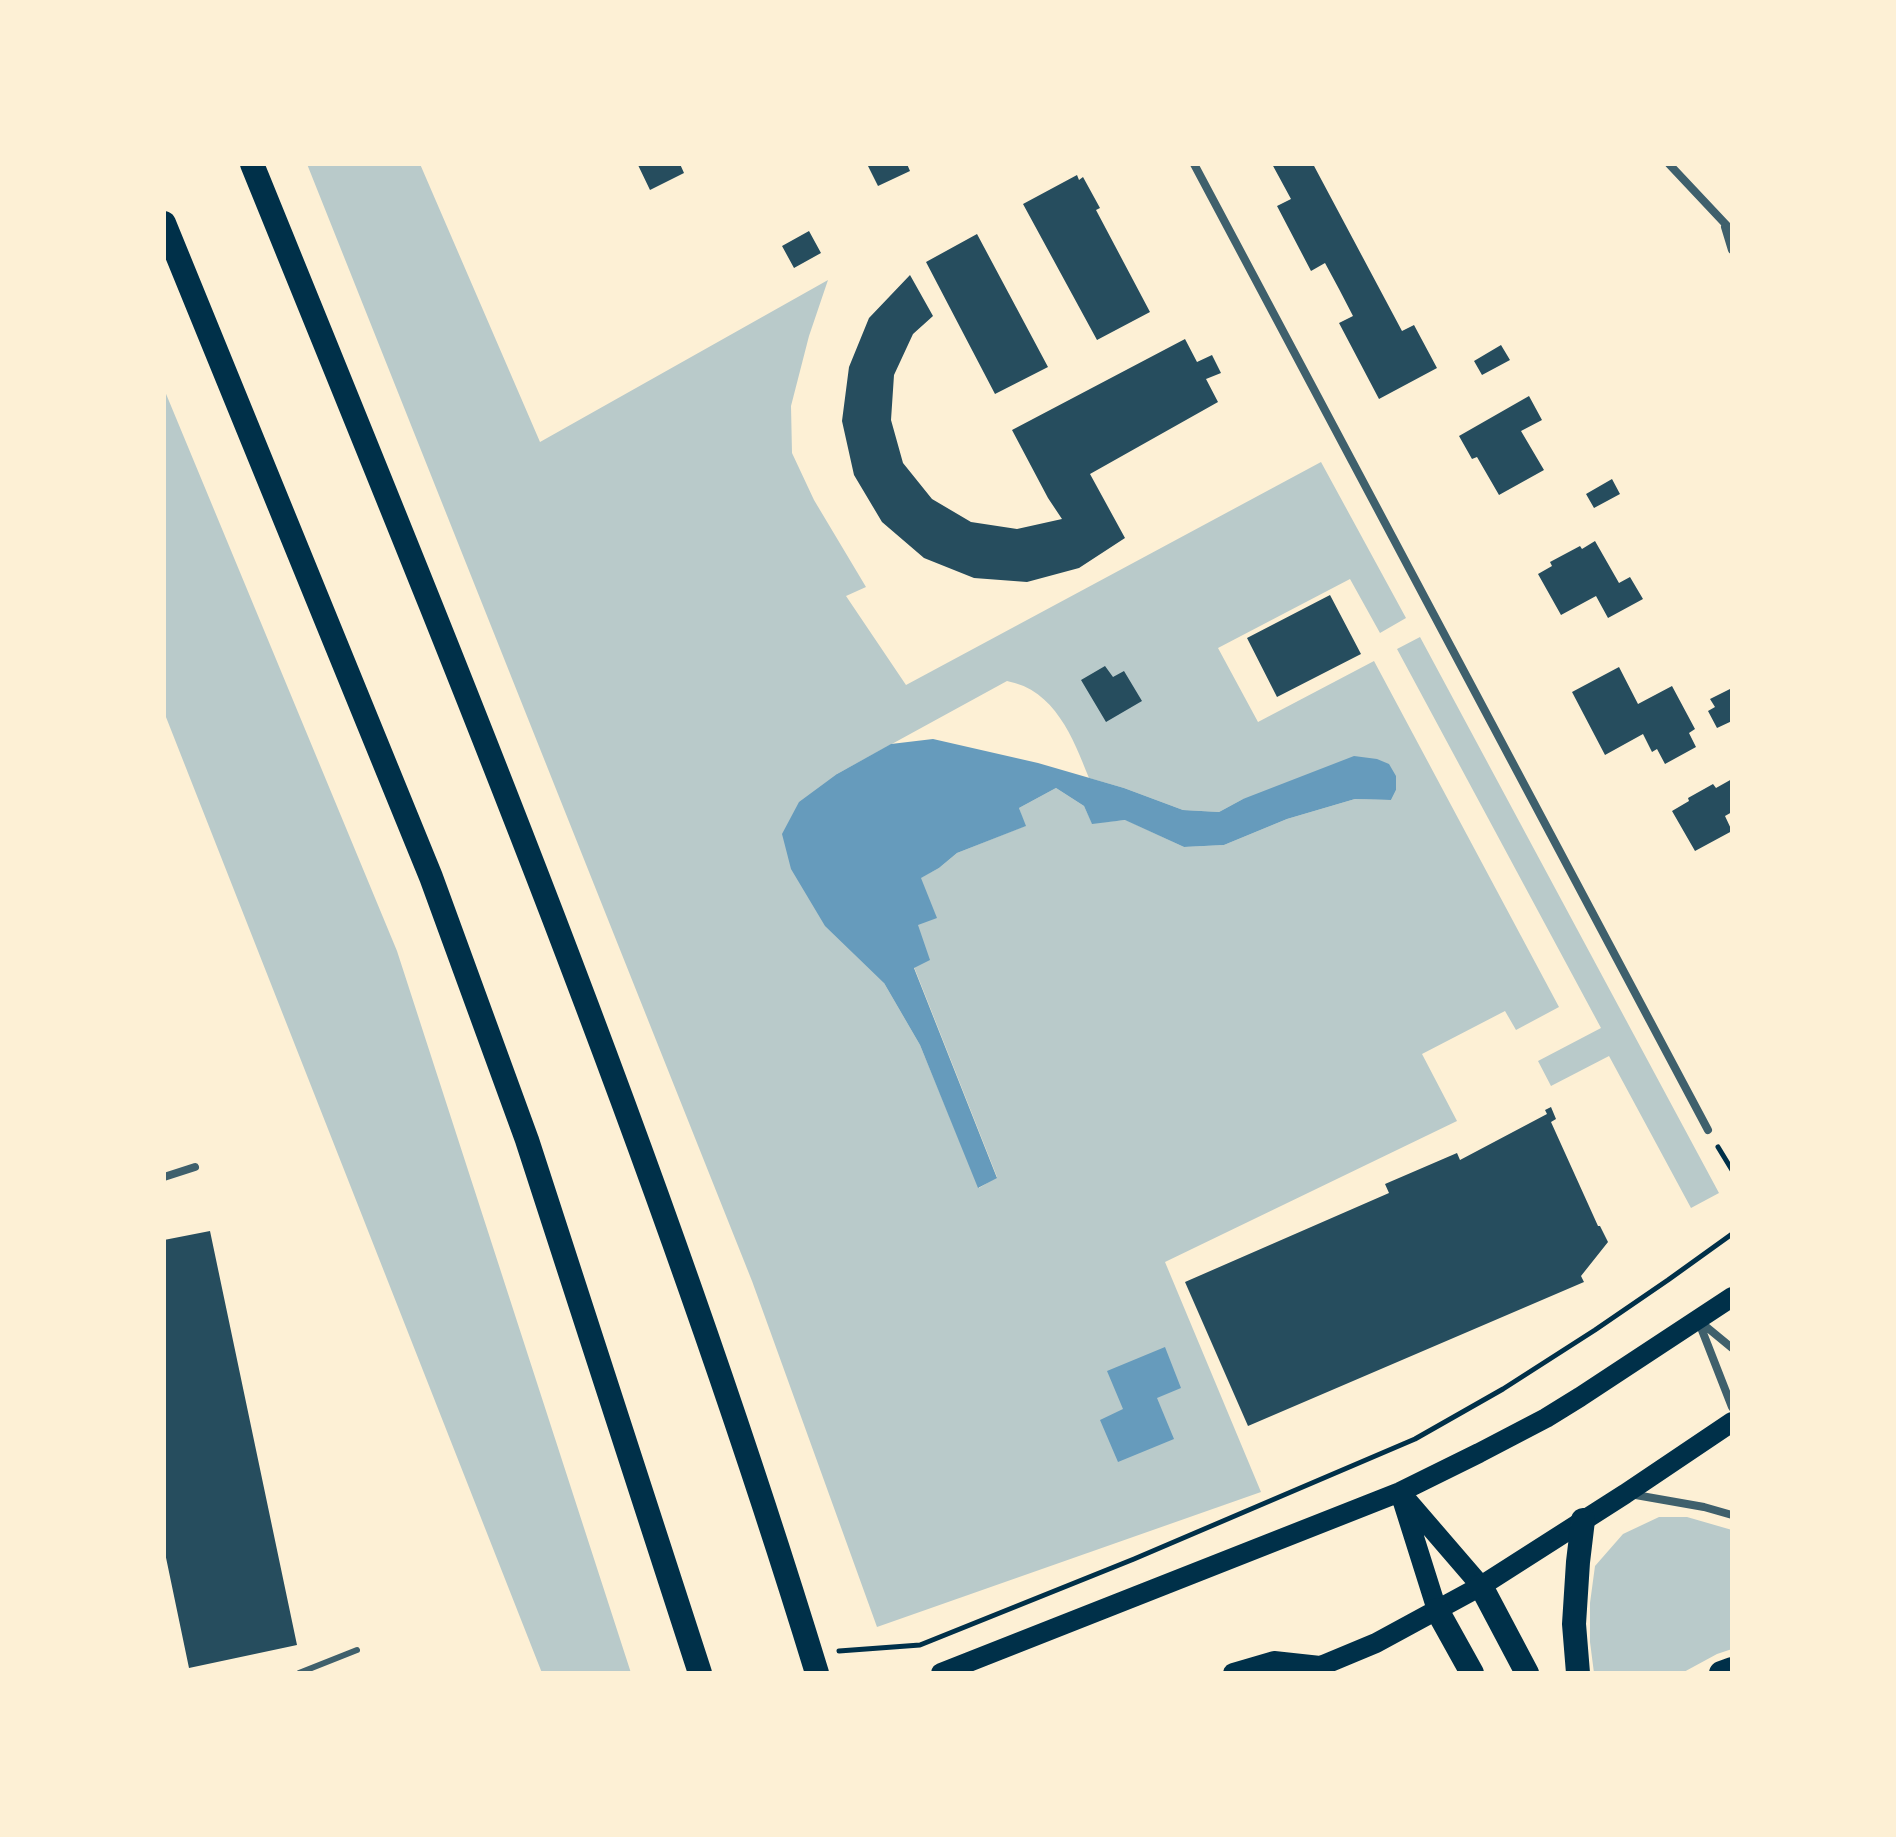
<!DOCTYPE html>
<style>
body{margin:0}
#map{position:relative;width:1896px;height:1837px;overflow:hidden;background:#fdf0d5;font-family:"DejaVu Sans",sans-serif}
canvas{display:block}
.frame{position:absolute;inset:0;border:166px solid #fdf0d5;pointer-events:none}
</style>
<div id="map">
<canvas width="1896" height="1837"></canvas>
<div class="frame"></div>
</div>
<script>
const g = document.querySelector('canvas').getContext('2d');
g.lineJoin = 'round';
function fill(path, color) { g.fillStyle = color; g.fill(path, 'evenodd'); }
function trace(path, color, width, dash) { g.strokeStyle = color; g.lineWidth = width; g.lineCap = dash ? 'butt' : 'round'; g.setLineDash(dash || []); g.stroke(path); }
const green = new Path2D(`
 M307,164H420L540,442L828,280L809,336L791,406L792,453L814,500L866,587L846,596L906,685L1321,462L1406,618L1380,633L1350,579L1218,648L1258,722L1374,661L1559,1007L1516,1030L1505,1011L1422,1054L1457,1121L1165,1262L1261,1492L877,1627L752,1281ZM1007,681C1055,690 1073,738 1089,778L1124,788L1183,810L1219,812L1243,799L1396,790L1391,800L1355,799L1287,819L1224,845L1184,847L1126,820L1092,823L1084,806L1056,788L1019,808L1025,826L957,853L939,868L920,878L914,967L997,1177L979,1188L920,1045L884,983L837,774Z
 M164,389L397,951L631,1673H542L164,712Z
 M1420,637L1719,1193L1691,1208L1609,1056L1551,1086L1538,1061L1601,1028L1397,649Z
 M1659,1517H1687L1732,1530V1649L1717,1654L1682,1673H1594L1590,1642V1603L1595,1566L1623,1534Z`);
const water = new Path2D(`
 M933,739L1038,763L1124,788L1183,810L1219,812L1243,799L1354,756L1377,759L1389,764L1396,776V790L1391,800L1355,799L1287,819L1224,845L1184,847L1125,820L1092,824L1084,806L1056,788L1019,808L1026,826L957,853L939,868L921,878L937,918L918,925L930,960L914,968L997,1178L978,1188L920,1045L884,983L825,926L791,869L782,834L799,802L837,774L891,744Z
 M1165,1347L1181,1388L1157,1398L1174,1439L1118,1462L1100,1420L1123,1409L1107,1371Z`);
const building = new Path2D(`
 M639,164H680L684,173L650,190L638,165Z
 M867,164H907L910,171L878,186Z
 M1272,164H1313L1402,331L1414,325L1437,368L1379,399L1339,323L1353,316L1339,289L1325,263L1311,271L1277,206L1291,199Z
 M1077,175L1079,180L1083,177L1100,208L1096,210L1150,312L1097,340L1023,204Z
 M809,231L821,253L794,268L782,246Z
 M977,234L1048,367L995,394L926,262Z
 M910,275L933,316L913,334L894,375L891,420L903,463L932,499L971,522L1017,529L1062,519L1048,498L1012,430L1185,339L1197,362L1212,355L1221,373L1206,379L1218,402L1090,474L1125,538L1079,568L1027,582L974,578L924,558L882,522L854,475L842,421L849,367L869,318Z
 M1501,345L1510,360L1482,375L1474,361Z
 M1529,396L1542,420L1521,431L1544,470L1499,495L1477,457L1472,459L1459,436Z
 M1612,479L1620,494L1594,508L1586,494Z
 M1595,541L1619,583L1630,577L1643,599L1608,618L1596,596L1561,615L1538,574L1552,566L1550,562L1580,546L1582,549Z
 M1330,595L1361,654L1277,697L1247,638Z
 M1105,666L1113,677L1124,671L1142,701L1106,722L1081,680Z
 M1619,667L1638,704L1672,686L1695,729L1689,733L1696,747L1665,764L1657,749L1652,752L1643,734L1605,755L1572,692Z
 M1732,688V721L1717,728L1708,711L1715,707L1710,699Z
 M1732,779V812L1725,816L1732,831L1695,851L1672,811L1689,801L1688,798L1713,784L1716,788Z
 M1551,1107L1556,1119L1551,1122L1598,1226H1600L1608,1242L1581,1276L1584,1282L1248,1426L1185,1282L1389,1193L1385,1184L1457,1153L1460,1160L1547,1114L1545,1110Z
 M210,1231L297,1645L189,1668L164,1548V1240Z`);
const path = new Path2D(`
 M1718,1147L1732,1170
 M839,1651L920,1645L1134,1559L1415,1439L1503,1389L1595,1330L1668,1280L1732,1234`);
const service = new Path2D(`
 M299,1673L357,1650`);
const minor = new Path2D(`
 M1194,164L1708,1130
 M1669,164L1732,231
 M1725,227L1732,250
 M164,1177L195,1167
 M1698,1320L1732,1407
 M1698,1320L1732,1348
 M1630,1494L1704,1507L1732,1515`);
const primary = new Path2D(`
 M1400,1492L1481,1586
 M1402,1499L1437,1610
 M941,1673L1400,1492L1479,1453L1546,1418L1580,1397L1732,1297
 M1233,1673L1274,1661L1320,1666
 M1304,1673L1376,1643L1481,1586L1625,1494L1732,1422`);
const motorway = new Path2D(`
 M252,164C454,661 660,1159 817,1673
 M164,223L431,877L527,1140L700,1673
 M1481,1586L1527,1673
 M1437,1610L1472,1673
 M1578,1673L1574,1624L1578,1562L1583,1520
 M1721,1673L1732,1669`);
fill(green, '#b9caca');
fill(water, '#669bbc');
fill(building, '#264d5e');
trace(path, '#003049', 5);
trace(service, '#3f606c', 6);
trace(minor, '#3f606c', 8);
trace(primary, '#003049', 20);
trace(motorway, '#003049', 24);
</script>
